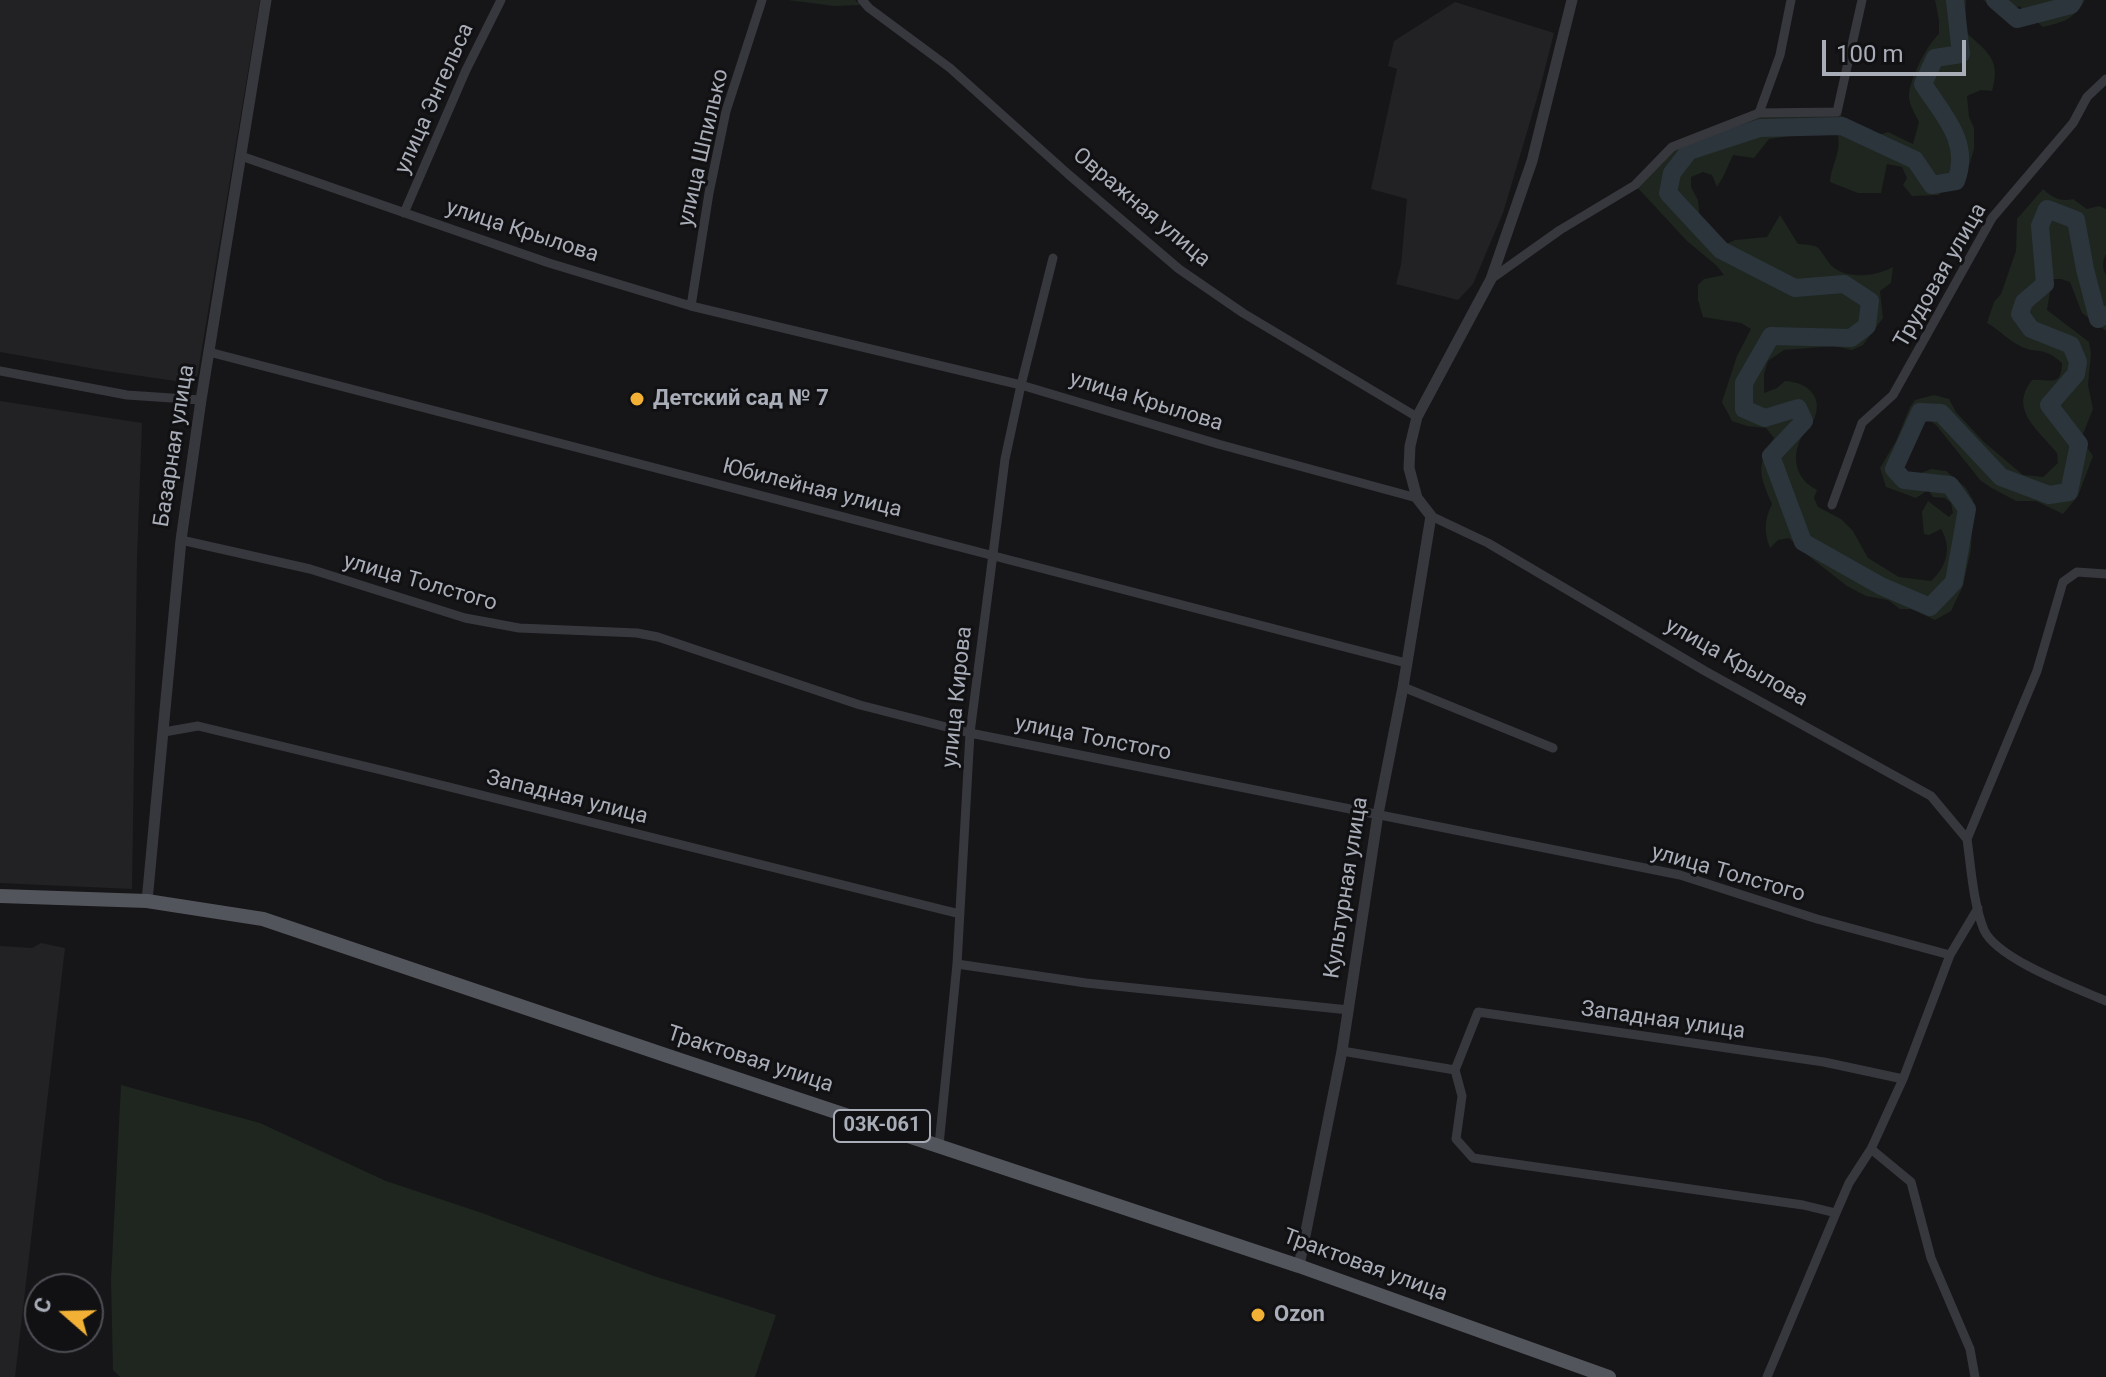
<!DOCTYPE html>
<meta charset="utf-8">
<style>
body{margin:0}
#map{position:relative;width:2106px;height:1377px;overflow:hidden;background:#161618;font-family:Roboto,sans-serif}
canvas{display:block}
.north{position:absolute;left:24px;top:1273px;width:80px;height:80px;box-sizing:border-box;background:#111113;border:2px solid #4d4f55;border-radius:50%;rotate:290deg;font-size:22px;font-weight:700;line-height:32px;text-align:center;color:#a8adb8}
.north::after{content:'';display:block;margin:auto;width:28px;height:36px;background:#f2b134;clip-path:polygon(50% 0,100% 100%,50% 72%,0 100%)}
.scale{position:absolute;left:1822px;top:40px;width:144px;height:36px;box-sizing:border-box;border:4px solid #a8adb8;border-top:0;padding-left:10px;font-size:24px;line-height:28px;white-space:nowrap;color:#a8adb8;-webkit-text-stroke:6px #111113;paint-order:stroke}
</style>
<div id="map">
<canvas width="2106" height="1377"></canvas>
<div class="north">С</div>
<div class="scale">100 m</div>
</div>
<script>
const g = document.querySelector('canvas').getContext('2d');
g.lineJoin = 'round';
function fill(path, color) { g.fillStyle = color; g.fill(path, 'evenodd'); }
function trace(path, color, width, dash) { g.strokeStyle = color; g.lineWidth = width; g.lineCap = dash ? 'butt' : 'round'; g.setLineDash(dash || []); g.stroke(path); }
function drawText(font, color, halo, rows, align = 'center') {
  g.font = font + ' Roboto,sans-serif'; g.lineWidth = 6; g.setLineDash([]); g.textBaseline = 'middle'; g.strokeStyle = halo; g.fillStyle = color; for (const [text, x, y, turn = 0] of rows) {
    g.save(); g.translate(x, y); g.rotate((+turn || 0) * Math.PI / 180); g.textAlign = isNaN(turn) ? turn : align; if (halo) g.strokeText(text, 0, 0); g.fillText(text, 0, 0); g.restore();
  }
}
const built = new Path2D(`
 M0,0H260L196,384L107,371L0,352Z
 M1455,2L1554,33L1540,88L1503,213L1473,284L1458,300L1396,284L1401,265L1407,199L1371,189L1397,69L1388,66L1394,41Z
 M0,401L142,423L137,558L132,889L0,883Z
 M41,943L65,948L15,1377H0V946L32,948Z`);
const green = new Path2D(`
 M788,0H855L860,5L834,6Z
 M1935,0H1966L1965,31C1986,52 2002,58 1992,91L1981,90L1967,96L1969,117L1974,128V149L1970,163L1963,177H1951L1939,195L1912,196L1903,185L1907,178L1902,167L1887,164L1881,193H1858L1830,182C1831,165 1843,149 1837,133L1825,131L1769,139L1754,158L1733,155L1723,177L1717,187L1712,175L1703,172L1691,177V187L1698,200L1700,220L1713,237L1726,244L1735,240L1767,237L1780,215L1798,244C1803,244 1813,245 1817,247C1823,252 1827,262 1833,267C1849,280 1877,276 1893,267L1891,283L1880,291L1883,318L1863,345L1852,350L1834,346L1784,350L1768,361L1764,374V393L1777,388L1785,381C1805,382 1823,394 1815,417C1812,424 1805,430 1801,438C1791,459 1796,479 1817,490L1814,498L1818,507L1841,519L1853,531L1868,558L1899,577L1931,581C1947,567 1952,547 1941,529L1929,535L1924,534L1922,512L1928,501L1949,517L1953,513L1951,503L1945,498L1933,497L1928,490L1916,498L1886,487L1880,468L1896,441L1910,407L1915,400L1934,395L1949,399L1956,412L1984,442L2023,475L2043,477L2058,463L2057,453C2039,430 2008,410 2032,380C2050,378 2061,389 2062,363C2042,345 2038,355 2020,346C2008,340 1998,329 1987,323L1994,302L2001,294L2016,251L2017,219L2043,189C2053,198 2060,202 2073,199L2087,209L2099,206L2106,209V254C2102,261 2102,268 2106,275V331L2082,313L2070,282L2061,279H2052L2047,310L2089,342L2091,354L2088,385L2093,409L2081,439L2093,456L2078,496L2063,514L2036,501H2016L1990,487L1980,480L1969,466L1936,425L1923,416C1914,434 1904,451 1904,471L1911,477L1931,469L1946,471L1966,488L1973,500L1971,549L1963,586L1951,611L1935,620L1911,609H1900L1888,600L1866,596L1847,586L1806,554L1789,538L1778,540L1770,548C1764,532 1764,520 1772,504C1759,475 1756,464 1774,438L1766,428L1747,426L1732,421L1722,402L1737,356L1751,329L1741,323L1703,317L1698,300V285L1704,279L1724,275L1717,266L1687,241L1635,185L1669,150L1759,113L1837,112L1861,131L1879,135L1888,132L1913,144L1919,122C1915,114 1910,106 1909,98C1908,81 1927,45 1939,34V21Z
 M1983,0H2085C2073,20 2064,22 2043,27L2019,6L2006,17Z
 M121,1085L260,1123L386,1181L482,1213L651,1275L776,1315L755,1377H120L113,1370L111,1280Z`);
const river = new Path2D(`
 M1955,0L1961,54L1935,58L1923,84C1943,115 1971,142 1956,181L1932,185L1915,160L1842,126L1760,128L1689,151L1672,173L1668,193L1721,250L1795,288L1844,284L1870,301L1867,326L1851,338L1771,336L1744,383V409L1765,418L1798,408L1804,421L1771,456L1803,542L1881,586L1930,607L1954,582L1967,509L1950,485L1904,480L1894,469L1920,412L1941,413L2001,477L2049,495L2069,492L2079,444L2049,405L2076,374L2078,362L2071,345L2031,329L2020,314L2024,302L2045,284L2040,226L2047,209L2076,220L2085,269L2098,319L2106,315
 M1995,0L2017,19L2071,5L2074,0`);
const minor = new Path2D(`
 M862,0L869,8L950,68L1068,174L1179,269L1243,313L1417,417
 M1759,113L1780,55L1791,0
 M241,156L549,263L691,306L1021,385L1218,444L1417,498
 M404,213L466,70L501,0
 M1491,279L1560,230L1635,185L1672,147L1759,113L1837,112L1862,0
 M691,306L709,193L726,111L762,0
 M209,352L1406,663
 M0,371L127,395L201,400
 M1832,505L1862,423L1893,395L1992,218L2073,123L2087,97L2106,79
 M1431,516L1488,543L1705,671L1931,796L1967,839
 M181,540L310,569L465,618L519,628L637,633L658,637L860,705L970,733L1680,875L1817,919L1950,955L1978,908
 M1403,687L1553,748
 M164,732L198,726L389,772L960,914
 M1967,839L2037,671L2063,582L2077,572L2106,574
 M1967,839C1971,867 1973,903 1984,930C1997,959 2076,988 2106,1001
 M957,964L1086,983L1349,1010
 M1342,1051L1455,1070L1478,1012L1824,1062L1903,1079
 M1455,1070L1462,1096L1456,1139L1473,1158L1803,1205L1836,1213
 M939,1145L957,964L970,733L993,554L1005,459L1021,385L1053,258
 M1871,1149L1911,1182L1931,1258L1970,1349L1975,1377
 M1767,1377L1836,1213L1849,1183L1871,1149L1903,1079L1950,955`);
const tertiary = new Path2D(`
 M147,901L181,540L201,400L266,0
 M1299,1266L1342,1051L1378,814L1403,687L1431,516L1417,498L1409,468L1410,446L1417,417L1491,279L1532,161L1572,0`);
const primary = new Path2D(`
 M0,896L147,901L263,919L671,1057L1299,1266L1609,1377`);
const markers = [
 [637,399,8,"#f2b134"],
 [1258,1315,8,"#f2b134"]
];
const shields = [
 [882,1126,96]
];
const shieldNames = [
 ["03К-061",882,1126]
];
const streetNames = [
 ["улица Энгельса",435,99,-66],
 ["улица Шпилько",704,148,-77],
 ["Овражная улица",1141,208,40],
 ["улица Крылова",522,232,18],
 ["Трудовая улица",1941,276,-60],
 ["улица Крылова",1146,402,17],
 ["Базарная улица",175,446,-81],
 ["Юбилейная улица",812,489,14],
 ["улица Толстого",420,583,16],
 ["улица Крылова",1736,663,29],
 ["улица Кирова",958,697,-84],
 ["улица Толстого",1093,739,11],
 ["Западная улица",567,798,14],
 ["улица Толстого",1728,874,16],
 ["Культурная улица",1347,888,-81],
 ["Западная улица",1663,1021,8],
 ["Трактовая улица",750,1060,18],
 ["Трактовая улица",1365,1266,20]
];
const poiNames = [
 ["Детский сад № 7",653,399],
 ["Ozon",1274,1315]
];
fill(built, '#222225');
fill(green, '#1e261f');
trace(river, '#2c353c', 18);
trace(minor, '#37383d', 9);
trace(tertiary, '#37383d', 11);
trace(primary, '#53555c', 14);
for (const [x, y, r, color] of markers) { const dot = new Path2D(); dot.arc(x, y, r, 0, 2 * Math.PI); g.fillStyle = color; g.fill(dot); trace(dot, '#111113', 3); }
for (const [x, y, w] of shields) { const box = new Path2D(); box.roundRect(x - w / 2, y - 16, w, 32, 6); g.fillStyle = '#111113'; g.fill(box); trace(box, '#a8adb8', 2); }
drawText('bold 20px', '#a8adb8', null, shieldNames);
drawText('22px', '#a8adb8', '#111113', streetNames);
drawText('bold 22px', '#a8adb8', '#111113', poiNames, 'left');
</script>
